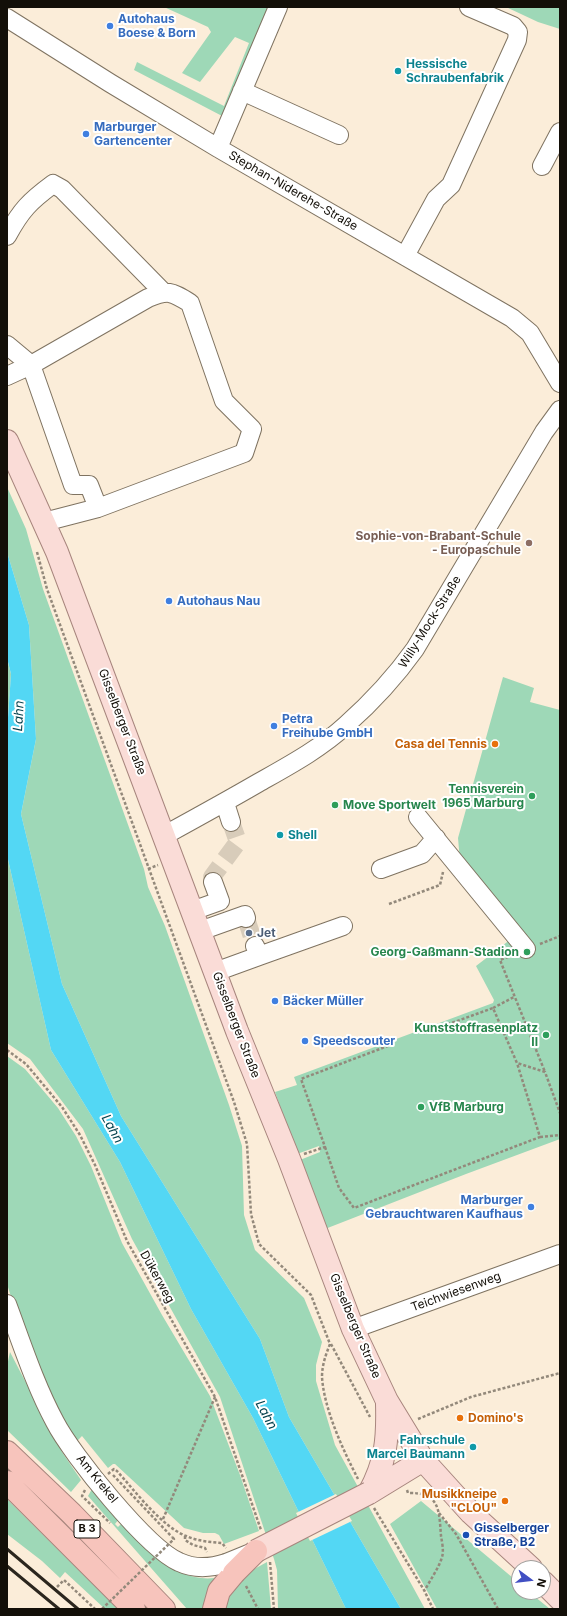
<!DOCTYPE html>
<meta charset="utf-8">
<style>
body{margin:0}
#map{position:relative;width:567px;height:1616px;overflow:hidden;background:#fbedd9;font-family:Inter,sans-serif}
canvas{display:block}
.frame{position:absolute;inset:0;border:8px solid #130f08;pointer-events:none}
.north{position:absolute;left:511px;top:1560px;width:40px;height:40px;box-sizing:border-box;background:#fff;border:1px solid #a19f9c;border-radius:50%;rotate:105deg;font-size:11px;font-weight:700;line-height:16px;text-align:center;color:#130f08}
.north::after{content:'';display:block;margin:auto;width:14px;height:18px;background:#414fc3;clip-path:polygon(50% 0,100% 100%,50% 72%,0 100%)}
</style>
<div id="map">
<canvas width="567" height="1616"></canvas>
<div class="frame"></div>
<div class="north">N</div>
</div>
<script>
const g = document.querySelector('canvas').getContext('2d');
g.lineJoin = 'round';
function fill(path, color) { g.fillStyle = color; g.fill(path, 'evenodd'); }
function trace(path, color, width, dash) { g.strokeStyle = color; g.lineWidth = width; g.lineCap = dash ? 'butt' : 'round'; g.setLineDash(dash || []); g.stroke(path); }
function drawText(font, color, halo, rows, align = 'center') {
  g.font = font + ' Inter,sans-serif'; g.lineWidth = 4; g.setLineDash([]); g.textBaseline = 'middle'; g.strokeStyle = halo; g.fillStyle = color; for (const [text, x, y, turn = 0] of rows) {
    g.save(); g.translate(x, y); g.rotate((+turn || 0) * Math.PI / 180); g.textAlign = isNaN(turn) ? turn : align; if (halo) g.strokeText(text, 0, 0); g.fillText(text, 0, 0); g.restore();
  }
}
const green = new Path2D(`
 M164,7H272L224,117L134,70L137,62L224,106L249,43L235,37L200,82L182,73L211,32L208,27Z
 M506,7H560V29L538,22Z
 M7,487L26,529L43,589L144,869L148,887L165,926L229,1105L242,1146L244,1215L255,1250L304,1298L322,1342L316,1365V1381L335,1445L425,1609H401L289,1417L260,1339L121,1116L62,984L21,814L36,739L29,625L7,552Z
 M7,659L11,674L7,732Z
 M503,677L534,688L530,702L560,710V1139L466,1174L325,1229L300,1160L320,1152L319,1146L297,1154L275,1092L297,1085L294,1077L493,1003L494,1000L476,966L511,939L462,884L458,838Z
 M7,855L51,1050L120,1162L191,1309L253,1418L346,1609H278L277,1570L274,1559L220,1397L132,1239L83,1129L30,1059L7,1043Z
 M7,1056L25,1069L58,1108L76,1136L91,1166L122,1243L162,1315L210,1396L240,1475L259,1531L224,1544L219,1535L215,1533H203L184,1528L115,1464H113L108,1468L82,1436L77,1441C44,1393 24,1338 7,1284Z
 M10,1352L62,1452L81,1480L71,1492L7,1430V1366Z
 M92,1489L119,1519L115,1524L118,1527L122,1523C151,1549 177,1586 221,1577L208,1609H187L88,1496Z
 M7,1499L118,1609H105L65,1572L60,1578L42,1561L7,1534Z
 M421,1501L519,1583V1592H529L550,1609H437L390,1524Z
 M267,1562L271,1609H223L224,1603L247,1573Z`);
const water = new Path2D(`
 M7,552L29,625L36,739L21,814L62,984L121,1116L260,1339L289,1417L401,1609H346L253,1418L191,1309L120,1162L51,1050L7,855V732L11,674L7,658Z`);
const pier = new Path2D(`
 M336,1494L352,1521L310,1541L296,1513Z`);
const minorTunnel = new Path2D(`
 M213,882L212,877L238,842L231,822
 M246,918L255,946`);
const path = new Path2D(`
 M37,552L47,589L234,1102L247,1144L251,1214L259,1244L311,1295L330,1344C326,1354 322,1365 322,1377C324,1409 343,1450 358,1479
 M148,869L158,865
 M389,904L440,885L443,872
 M540,944L560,936
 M513,955L500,960L545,1072
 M493,1008L514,997
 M424,1033L493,1008L517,1063L545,1072L560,1113
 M7,1050L26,1064L62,1107L80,1135L95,1165L127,1241L215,1397L261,1530
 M540,1137L560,1135
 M325,1147L339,1188L354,1208L540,1137L517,1063
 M304,1154L325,1147L301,1079L393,1044
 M331,1344L370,1417
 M418,1419L471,1397L560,1373
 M108,1474L114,1469L117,1471C135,1491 161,1526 186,1536C197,1541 210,1542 222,1543L226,1548
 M113,1475L172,1537
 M85,1490L82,1496L110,1523
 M407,1490L408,1493C440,1492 439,1510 441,1536C442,1542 444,1551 442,1557C439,1568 430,1580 425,1590
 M374,1508L424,1590L433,1609
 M439,1513L456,1534L498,1609
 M163,1519L215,1397
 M185,1536V1540L193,1545L205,1548L207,1552
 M270,1562L274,1609
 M246,1586L258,1609
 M57,1587L64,1580L95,1609`);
const minor = new Path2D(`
 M7,18L110,83L218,148L512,318L530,333L560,383
 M242,91L339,135
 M218,148L278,7
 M542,166L560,132
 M7,236C21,210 30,201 53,184L62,189L163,292
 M405,256L436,199L451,185L517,40L518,32L513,26L469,7
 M7,345L31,365L73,485H89L98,508L244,453L252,429L224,401L190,303C171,291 168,290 148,298L31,365L7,376
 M44,522L98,508
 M225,803L231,822
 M418,817L526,949
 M165,835C196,818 227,801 258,783C288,766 320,749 346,725C372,702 395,677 415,649L544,432L560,410
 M381,869L422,854L436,838
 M192,911L220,901L213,882
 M200,931L245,915L246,918
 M259,956L343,926
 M215,972L259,956L255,946
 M7,1304C22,1344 35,1385 55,1422C72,1455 147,1548 179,1562C194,1569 211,1568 226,1563
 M353,1329L560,1254`);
const major = new Path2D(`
 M7,441L57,552L237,1031L289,1159L353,1329L387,1401L423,1460L471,1513L531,1568
 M369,1493C386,1462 388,1439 387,1404
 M369,1493L423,1460
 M543,1582L560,1599`);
const highway = new Path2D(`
 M7,1452L72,1514L164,1609
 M7,1482L134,1609
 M214,1609L219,1591L234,1573`);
const rail = new Path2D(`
 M7,1549L78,1609
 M7,1566L59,1609`);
const pathBridge = new Path2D(`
 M102,1609L174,1539L172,1537`);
const minorBridge = new Path2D(`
 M226,1563L253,1552`);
const majorBridge = new Path2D(`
 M256,1551L369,1493`);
const highwayBridge = new Path2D(`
 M234,1573L256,1551`);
const markers = [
 [110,26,4,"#3f7fe0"],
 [398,71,4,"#0f9aa8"],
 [86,134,4,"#3f7fe0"],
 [529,543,4,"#8d6e63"],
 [169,601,4,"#3f7fe0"],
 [274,726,4,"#3f7fe0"],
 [495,744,4,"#e8710a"],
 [532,796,4,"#2e9e5b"],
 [335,805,4,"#2e9e5b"],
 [280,835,4,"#0f9aa8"],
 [249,933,4,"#5c6f8a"],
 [527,952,4,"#2e9e5b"],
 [275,1001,4,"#3f7fe0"],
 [546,1035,4,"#2e9e5b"],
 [305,1041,4,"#3f7fe0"],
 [421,1107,4,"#2e9e5b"],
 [531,1207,4,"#3f7fe0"],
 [460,1418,4,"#e8710a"],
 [473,1447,4,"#0f9aa8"],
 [505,1501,4,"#e8710a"],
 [466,1535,4,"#1a4fb4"]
];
const shields = [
 [87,1529,26]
];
const shieldNames = [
 ["B 3",87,1529]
];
const shopNames = [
 ["Autohaus",118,19],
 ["Boese & Born",118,33],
 ["Marburger",94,127],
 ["Gartencenter",94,141],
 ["Autohaus Nau",177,601],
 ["Petra",282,719],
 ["Freihube GmbH",282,733],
 ["Bäcker Müller",283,1001],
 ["Speedscouter",313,1041],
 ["Marburger",523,1200,"right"],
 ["Gebrauchtwaren Kaufhaus",523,1214,"right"]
];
const cultureNames = [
 ["Hessische",406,64],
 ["Schraubenfabrik",406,78],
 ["Shell",288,835],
 ["Fahrschule",465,1440,"right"],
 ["Marcel Baumann",465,1454,"right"]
];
const streetNames = [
 ["Stephan-Niderehe-Straße",293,191,30],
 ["Willy-Mock-Straße",430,622,-58],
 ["Gisselberger Straße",122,722,69],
 ["Gisselberger Straße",236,1025,69],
 ["Dükerweg",157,1277,61],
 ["Teichwiesenweg",456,1292,-20],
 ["Gisselberger Straße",355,1326,67],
 ["Am Krekel",97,1479,51]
];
const educationNames = [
 ["Sophie-von-Brabant-Schule",521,536],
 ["- Europaschule",521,550]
];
const foodNames = [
 ["Casa del Tennis",487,744],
 ["Domino's",468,1418,"left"],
 ["Musikkneipe",497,1494],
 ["\"CLOU\"",497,1508]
];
const leisureNames = [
 ["Tennisverein",524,789],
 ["1965 Marburg",524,803],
 ["Move Sportwelt",343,805,"left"],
 ["Georg-Gaßmann-Stadion",519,952],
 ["Kunststoffrasenplatz",538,1028],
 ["II",538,1042],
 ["VfB Marburg",429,1107,"left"]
];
const serviceNames = [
 ["Jet",257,933]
];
const transitNames = [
 ["Gisselberger",474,1528],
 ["Straße, B2",474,1542]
];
const waterNames = [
 ["Lahn",19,716,-87],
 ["Lahn",112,1129,61],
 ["Lahn",266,1415,62]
];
fill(green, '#9ed8b7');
fill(water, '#53d7f4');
fill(pier, '#fbedd9');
trace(minorTunnel, '#d8ccba', 18, [18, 9]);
trace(minor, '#7f7361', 20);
trace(major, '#a7857d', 24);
trace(highway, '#a7857d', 24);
trace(path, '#93897b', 2.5, [3, 2]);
trace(minor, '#fff', 18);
trace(major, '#fadcd7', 22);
trace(highway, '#f7c4bc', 22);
trace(rail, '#2b261e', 3);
trace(minorBridge, '#7f7361', 20, []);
trace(majorBridge, '#a7857d', 24, []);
trace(highwayBridge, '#a7857d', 24, []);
trace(pathBridge, '#93897b', 2.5, [3, 2]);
trace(minorBridge, '#fff', 18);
trace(majorBridge, '#fadcd7', 22);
trace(highwayBridge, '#f7c4bc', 22);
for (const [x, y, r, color] of markers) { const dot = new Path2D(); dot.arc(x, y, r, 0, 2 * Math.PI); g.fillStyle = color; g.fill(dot); trace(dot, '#fff', 1.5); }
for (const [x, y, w] of shields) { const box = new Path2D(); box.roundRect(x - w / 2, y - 9, w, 18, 3); g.fillStyle = '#fff'; g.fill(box); trace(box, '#130f08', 1); }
drawText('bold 11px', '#130f08', null, shieldNames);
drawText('bold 12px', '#366cbe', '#fff', shopNames, 'left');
drawText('bold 12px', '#0d838f', '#fff', cultureNames, 'left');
drawText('12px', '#130f08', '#fff', streetNames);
drawText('bold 12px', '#785e54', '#fff', educationNames, 'right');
drawText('bold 12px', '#c56008', '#fff', foodNames, 'right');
drawText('bold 12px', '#27864d', '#fff', leisureNames, 'right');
drawText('bold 12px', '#4e5e75', '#fff', serviceNames, 'left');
drawText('bold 12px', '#164399', '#fff', transitNames, 'left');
drawText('italic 13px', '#06434f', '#fff', waterNames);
</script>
